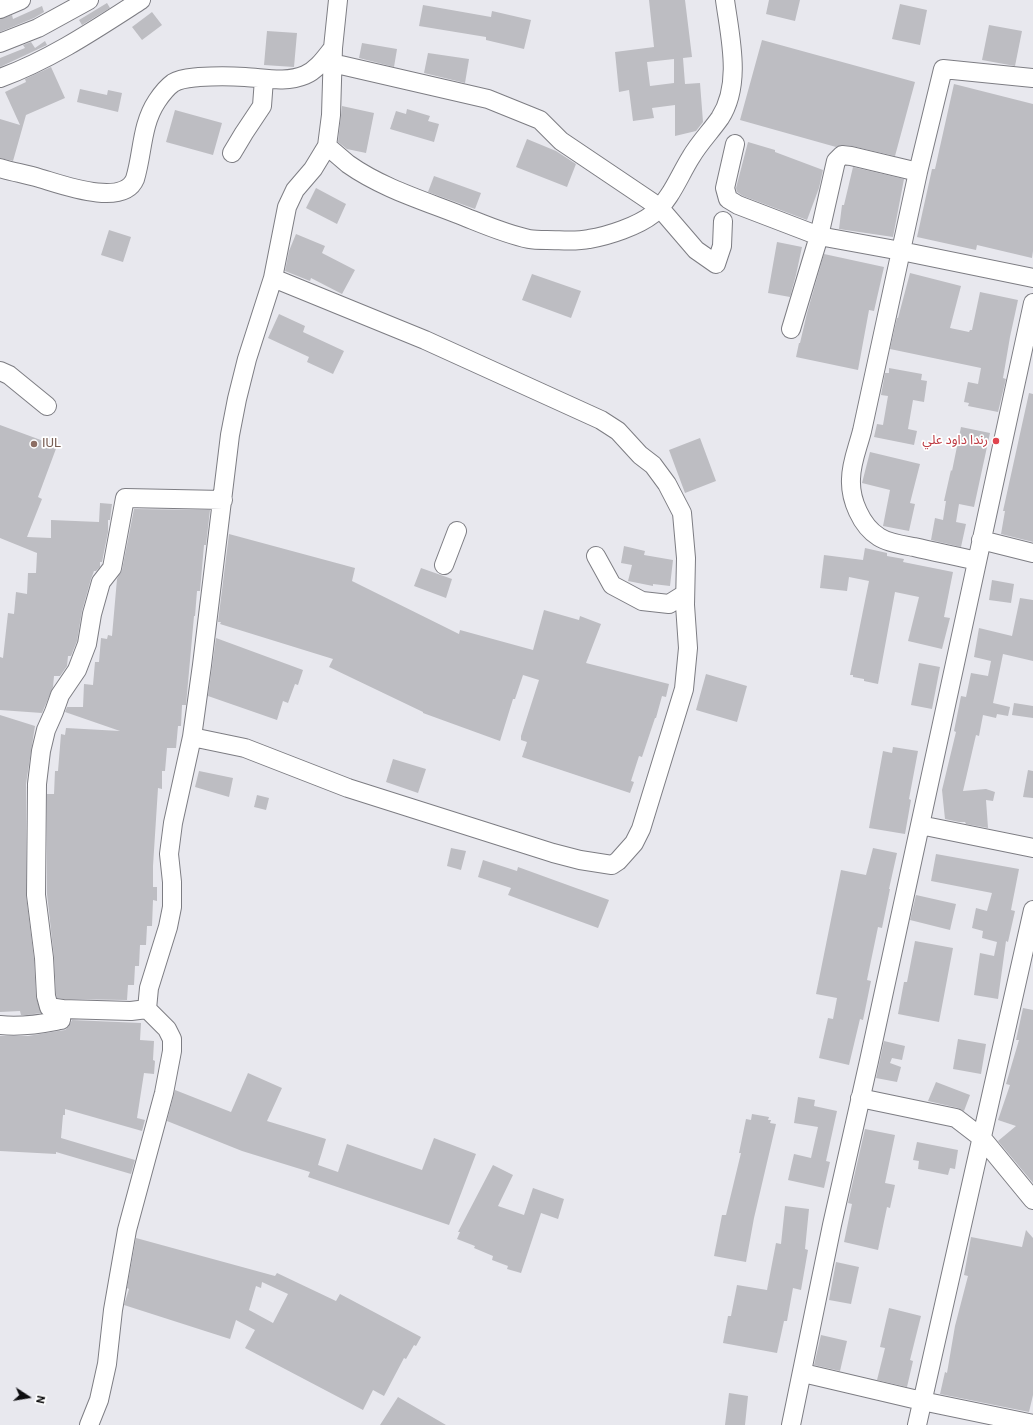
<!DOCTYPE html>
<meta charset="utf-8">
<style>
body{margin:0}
#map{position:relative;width:1033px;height:1425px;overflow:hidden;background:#e8e8ee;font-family:Roboto,sans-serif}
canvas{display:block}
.north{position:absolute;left:8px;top:1377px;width:40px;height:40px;-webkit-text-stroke:3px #fff;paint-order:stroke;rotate:102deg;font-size:11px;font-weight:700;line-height:16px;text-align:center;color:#0d0d0f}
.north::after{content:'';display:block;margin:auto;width:14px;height:18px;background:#0d0d0f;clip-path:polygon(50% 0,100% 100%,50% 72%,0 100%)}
</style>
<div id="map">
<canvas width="1033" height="1425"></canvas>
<div class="north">N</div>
</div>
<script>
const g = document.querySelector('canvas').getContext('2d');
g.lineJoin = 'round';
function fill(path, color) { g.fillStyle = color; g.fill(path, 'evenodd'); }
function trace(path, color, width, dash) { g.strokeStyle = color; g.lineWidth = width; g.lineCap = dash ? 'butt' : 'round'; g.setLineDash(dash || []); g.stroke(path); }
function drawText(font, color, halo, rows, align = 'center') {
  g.font = font + ' Roboto,"Noto Sans Arabic",sans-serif'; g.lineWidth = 3.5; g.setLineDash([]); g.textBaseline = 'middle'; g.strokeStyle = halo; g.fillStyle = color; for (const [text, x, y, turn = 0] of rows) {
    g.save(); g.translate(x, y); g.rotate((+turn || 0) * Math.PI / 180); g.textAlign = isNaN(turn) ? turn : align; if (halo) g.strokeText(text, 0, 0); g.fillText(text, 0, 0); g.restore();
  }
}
const building = new Path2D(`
 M649,0H685L692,57L683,58L685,84L700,83L703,122L696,131L675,136V105L652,108L654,118L633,121L629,90L619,92L615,52L654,47ZM674,59V83L650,86L647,62Z
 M769,0H800L795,21L766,14Z
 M107,3L110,8L82,25L79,20Z
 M900,4L927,10L920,45L892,39Z
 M423,5L491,17L492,11L531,20L524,49L486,40V37L419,26Z
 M42,6L44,12L34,18L0,32V19L12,15L13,19Z
 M152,12L162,25L142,40L132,27Z
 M989,25L1022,31L1015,66L982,60Z
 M267,31L297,33L294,67L264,65Z
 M762,40L915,82L895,156L852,146L843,145L836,147L740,120Z
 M45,41L47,45L0,67V58L25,48L23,45L31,42L35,48Z
 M362,43L397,49L394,67L359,58Z
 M428,53L469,59L465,83L424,73Z
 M51,67L65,98L26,115L13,161L0,158V119L20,125L5,92L26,82L25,79Z
 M954,84L1033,104V251L1032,258L977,245L976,250L917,237L932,169H935Z
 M80,89L107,95L108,90L122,93L118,112L77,102Z
 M342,106L374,113L366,153L347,149L338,142Z
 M407,109L430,116L428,121L439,124L434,142L390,129L396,111L406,114Z
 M175,110L222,123L213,155L166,142Z
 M527,139L556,151L576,164L567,187L516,167Z
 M748,142L775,150V152L823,170L819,188L807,220L743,196L737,192L736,188Z
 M853,167L904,179L893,237L839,229L842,205H844Z
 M434,176L481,193L475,209L428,192Z
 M316,188L346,204L337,224L306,208Z
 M109,230L131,237L123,262L101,255Z
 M296,234L325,246L322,253L355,270L342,294L311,278L310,281L285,271L289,251Z
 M777,242L802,247L796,275L790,297L768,293Z
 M824,254L884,267L874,311L869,310L858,370L796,357L799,343H800L807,313Z
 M910,273L961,286L950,328L969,332L970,330H972L980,292L1018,300L1010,337L1003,378L1006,379L998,412L968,406L969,403L964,402L968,382L978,384L981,368L890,349L897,318H898Z
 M532,274L581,291L571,318L522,300Z
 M279,314L305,326L303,332L344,351L333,374L307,362L309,357L268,338Z
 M889,368L922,374L921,380L927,381L924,402L913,400L908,429L917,431L914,445L874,437L877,424L883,425L888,396L881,395L885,373H889Z
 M1029,393L1033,394V542L1001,534L1005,511H1003Z
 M0,425L57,446L38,497L42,499L27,537L51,538V520L99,522L100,503L112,504L110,520H108V532L102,562H100V567L96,571H94L91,579L82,611L77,641L71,656H68L67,666L60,676H54L53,687L42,713L0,710V657L3,658L8,613L14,614L16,592L27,594L28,573H36L37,553L0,538Z
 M961,427L990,433L974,507L959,504L956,522L966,524L961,547L931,540L935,518L943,520L946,501H944L951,470L952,471Z
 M700,438L716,481L685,493L669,450Z
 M870,452L920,464L910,503L915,504L909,531L883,526L890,490L862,483Z
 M134,509L210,510L206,545H204L200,591H197L195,616H194L186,705H182L181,726H178L176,748H167L165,771H162V789L158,788L153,866V887H157V901L153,900L152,926H147L146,945H140L139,966H135L134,985H128L127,1000L63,999L57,998L56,994L54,957L47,894V794H54L55,771H58L61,734L65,735L66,728L120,731L65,712L67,707H83L84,684L93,685L95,662H99L101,638L107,639L108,635L112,636L117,579L122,570Z
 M229,534L355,568L352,581L459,634L460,630L533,650L544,610L579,620L580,616L601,624L586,663L669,684L666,697L662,696L656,718H655L642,757L639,756L631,781L634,782L630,793L522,757L527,742L521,740V736L539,680L523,675L515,699H513L500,741L423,713V712L329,667L333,659L220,624L221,622H218Z
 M624,546L645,551L644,555L673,560L670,586L653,584V586L628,581L632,565L621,563Z
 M865,548L887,553V556L904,559L903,562L953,572L944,617L950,618L942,649L908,641L919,597L895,592L878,684L864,681V679L853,677V675H850L869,581L849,577L847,591L820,588L824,555L863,560Z
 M421,568L452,579L446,598L414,586Z
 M992,580L1014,584L1011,603L989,600Z
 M1020,598L1033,600V661L1003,654L993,703L1010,707L1008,716L997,714L996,718L983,715L979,736L976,735L963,791L986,789L995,792L993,801L986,800L988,828L966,824L965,822H959L945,819L942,790L956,732L954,731L961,696L966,697L971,673L988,676L991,661L974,657L979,628L1012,636Z
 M216,638L303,670L298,685L295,684L288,703L283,701L277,720L208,696Z
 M919,663L940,667L932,709L911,705Z
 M706,674L747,686L737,722L696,710Z
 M1014,703L1033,706V718L1012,715Z
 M0,715L35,726L26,784V895L34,959L36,997L41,1013L27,1015H21L20,1011L0,1012Z
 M893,747L918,751L909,799L911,800L905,834L869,828L883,751L892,753Z
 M393,759L426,769L418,793L386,782Z
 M1028,770L1033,771V798L1023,797Z
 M199,771L233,778L229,797L195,787Z
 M257,795L269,798L266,810L254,807Z
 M451,848L466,851L461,870L447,866Z
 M873,848L897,853L889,889H890L882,928L878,927L867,980L871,981L863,1020L860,1019L849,1065L819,1058L828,1018L833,1019L837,998L816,994L841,870L866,875Z
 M936,854L1019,869L1011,910L1015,911L1008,942L1006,941L998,999L974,995L980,953L994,956L997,942L982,938L983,931L972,928L976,908L987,911L992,893L931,881Z
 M483,860L517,871L518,867L609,900L598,928L508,895L511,888L478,877Z
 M916,895L956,904L950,930L910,920Z
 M915,941L953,948L939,1022L898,1014L904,982H907Z
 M1023,1008L1033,1010V1183L998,1141L1016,1126L998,1120L1010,1085L1006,1084L1019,1040H1016Z
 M72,1020L141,1023L140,1040L154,1041L153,1060L155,1061L154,1074L144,1073L137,1118L145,1120L142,1131L65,1109V1115H63L61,1138L135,1160L131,1174L56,1152V1154L0,1151V1036H28L58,1031L65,1030L69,1026Z
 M958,1039L986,1044L981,1074L953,1069Z
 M884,1041L905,1046L902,1060L892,1058L890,1063L901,1067L897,1082L876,1078Z
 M248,1073L282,1088L267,1121L326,1139L318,1165L338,1172L347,1144L422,1170L434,1138L476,1154L449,1225L308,1177L310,1172L242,1151L167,1121L175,1090L231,1112Z
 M936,1082L970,1095L964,1111L958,1108L928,1101Z
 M798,1097L815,1100L814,1106L837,1111L826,1161L830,1162L824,1188L788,1180L794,1154L811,1158L818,1127L794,1123Z
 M752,1114L769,1117L768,1120H771L770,1123L776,1124L754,1218L746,1262L714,1256L722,1215H726L741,1153H739L746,1119L751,1120Z
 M865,1129L895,1135L885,1183L895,1185L890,1208L887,1207L878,1250L844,1242L852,1204L848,1203Z
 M917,1142L958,1150L955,1169L950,1168L948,1175L918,1169L919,1161L913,1160Z
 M493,1165L513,1175L498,1206L524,1215L533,1188L564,1199L558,1219L541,1213L521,1273L507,1269L508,1266L492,1260L493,1256L474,1248L475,1246L457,1239L460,1232H458Z
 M785,1206L809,1209L805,1249L808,1250L801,1290L793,1288L787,1321H784L777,1353L723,1343L728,1316H731L737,1285L767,1290L776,1243L781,1244Z
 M1026,1230L1033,1238V1395L1029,1412L940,1394L945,1372L947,1373L955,1326L968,1276L964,1275L971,1237L1022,1247Z
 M136,1238L275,1276L277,1273L336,1301L340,1294L421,1337L416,1346L414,1345L406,1359L404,1358L384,1396L373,1390L363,1410L245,1348L255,1330L236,1320L230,1339L124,1305L129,1289L127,1288ZM262,1282L288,1294L273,1323L249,1310L256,1286L261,1288Z
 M836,1262L859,1267L851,1304L829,1300Z
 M889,1308L921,1316L910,1360L913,1361L907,1387L877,1380L885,1348L880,1347Z
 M821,1335L847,1341L840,1371L814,1365Z
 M729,1393L748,1396L745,1425H725Z
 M398,1397L446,1425H380Z`);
const minor = new Path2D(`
 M0,9L21,0
 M0,43L38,28L89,0
 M332,63L488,99L540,120L561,141L659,207L696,250L716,264L722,246L723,221
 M0,78C50,60 96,29 141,0
 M735,144L725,188L728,199L738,205L819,236L791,329
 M327,146C334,152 341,158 348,164C382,188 422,200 460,215C483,224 505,234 529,239C534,240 541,240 547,240C561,240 575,242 589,239C608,236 638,226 653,214C671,199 679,176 691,157C699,143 711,131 720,118C742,84 730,37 725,0
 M232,153L244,133L262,106L264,79
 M0,168C13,172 26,174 39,178C60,184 123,208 135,179C143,153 141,125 157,101C161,95 166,88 173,83C181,78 191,78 199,77C215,76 230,76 245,77C265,78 286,83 305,75C317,70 325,58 333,48
 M918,172L851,156L842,155L836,161L819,236L901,251L1033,278
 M0,371L9,375L47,406
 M981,540L1033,553
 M596,556L612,585L642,601L669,604L685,594
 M977,561C956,556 935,552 914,547C903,545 888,543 879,537C861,526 850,499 851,479C851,463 858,447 862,431L918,172L943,69L1033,78
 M444,565L457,531
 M192,737L245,748L348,788L553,853L580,860L612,865L618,861L634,843L641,829L684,689L688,648L685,605L686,558L682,513L667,484L653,465L640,455L618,431L601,420L425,340L273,278
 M920,825L1033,848
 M61,1020L62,1009L131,1011L147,1009
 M0,1025C19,1027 36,1025 56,1021L62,1009L49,1007L46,996L44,958L36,895L37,784L41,751L46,730L54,712L60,695L77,670L87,644L92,614L101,582L112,568L125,498L223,500
 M860,1098L956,1118L982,1138L1033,1200
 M803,1373L922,1401L1033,1424
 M89,1425L99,1400L107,1364L113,1310L127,1230L164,1093L172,1051V1039L167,1029L147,1009L149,988L168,927L172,907V882L169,854L173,823L192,737L202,665L230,435L237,399L247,359L273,278L287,207L295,190L313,169L327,146L331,115L333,48L338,0
 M791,1425L832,1225L869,1061L1033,303
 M917,1425L1033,910`);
const markers = [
 [996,441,4,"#e0444e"],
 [34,444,4,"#8d6e63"]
];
const healthNames = [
 ["رندا داود علي",988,441]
];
const educationNames = [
 ["IUL",42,444]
];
fill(building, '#bdbdc2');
trace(minor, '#7d7d83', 20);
trace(minor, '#fff', 18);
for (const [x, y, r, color] of markers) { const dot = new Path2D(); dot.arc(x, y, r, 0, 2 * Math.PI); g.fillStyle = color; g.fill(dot); trace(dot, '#fff', 1.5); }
drawText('13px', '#be3a42', '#fff', healthNames, 'right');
drawText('13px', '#785e54', '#fff', educationNames, 'left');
</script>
